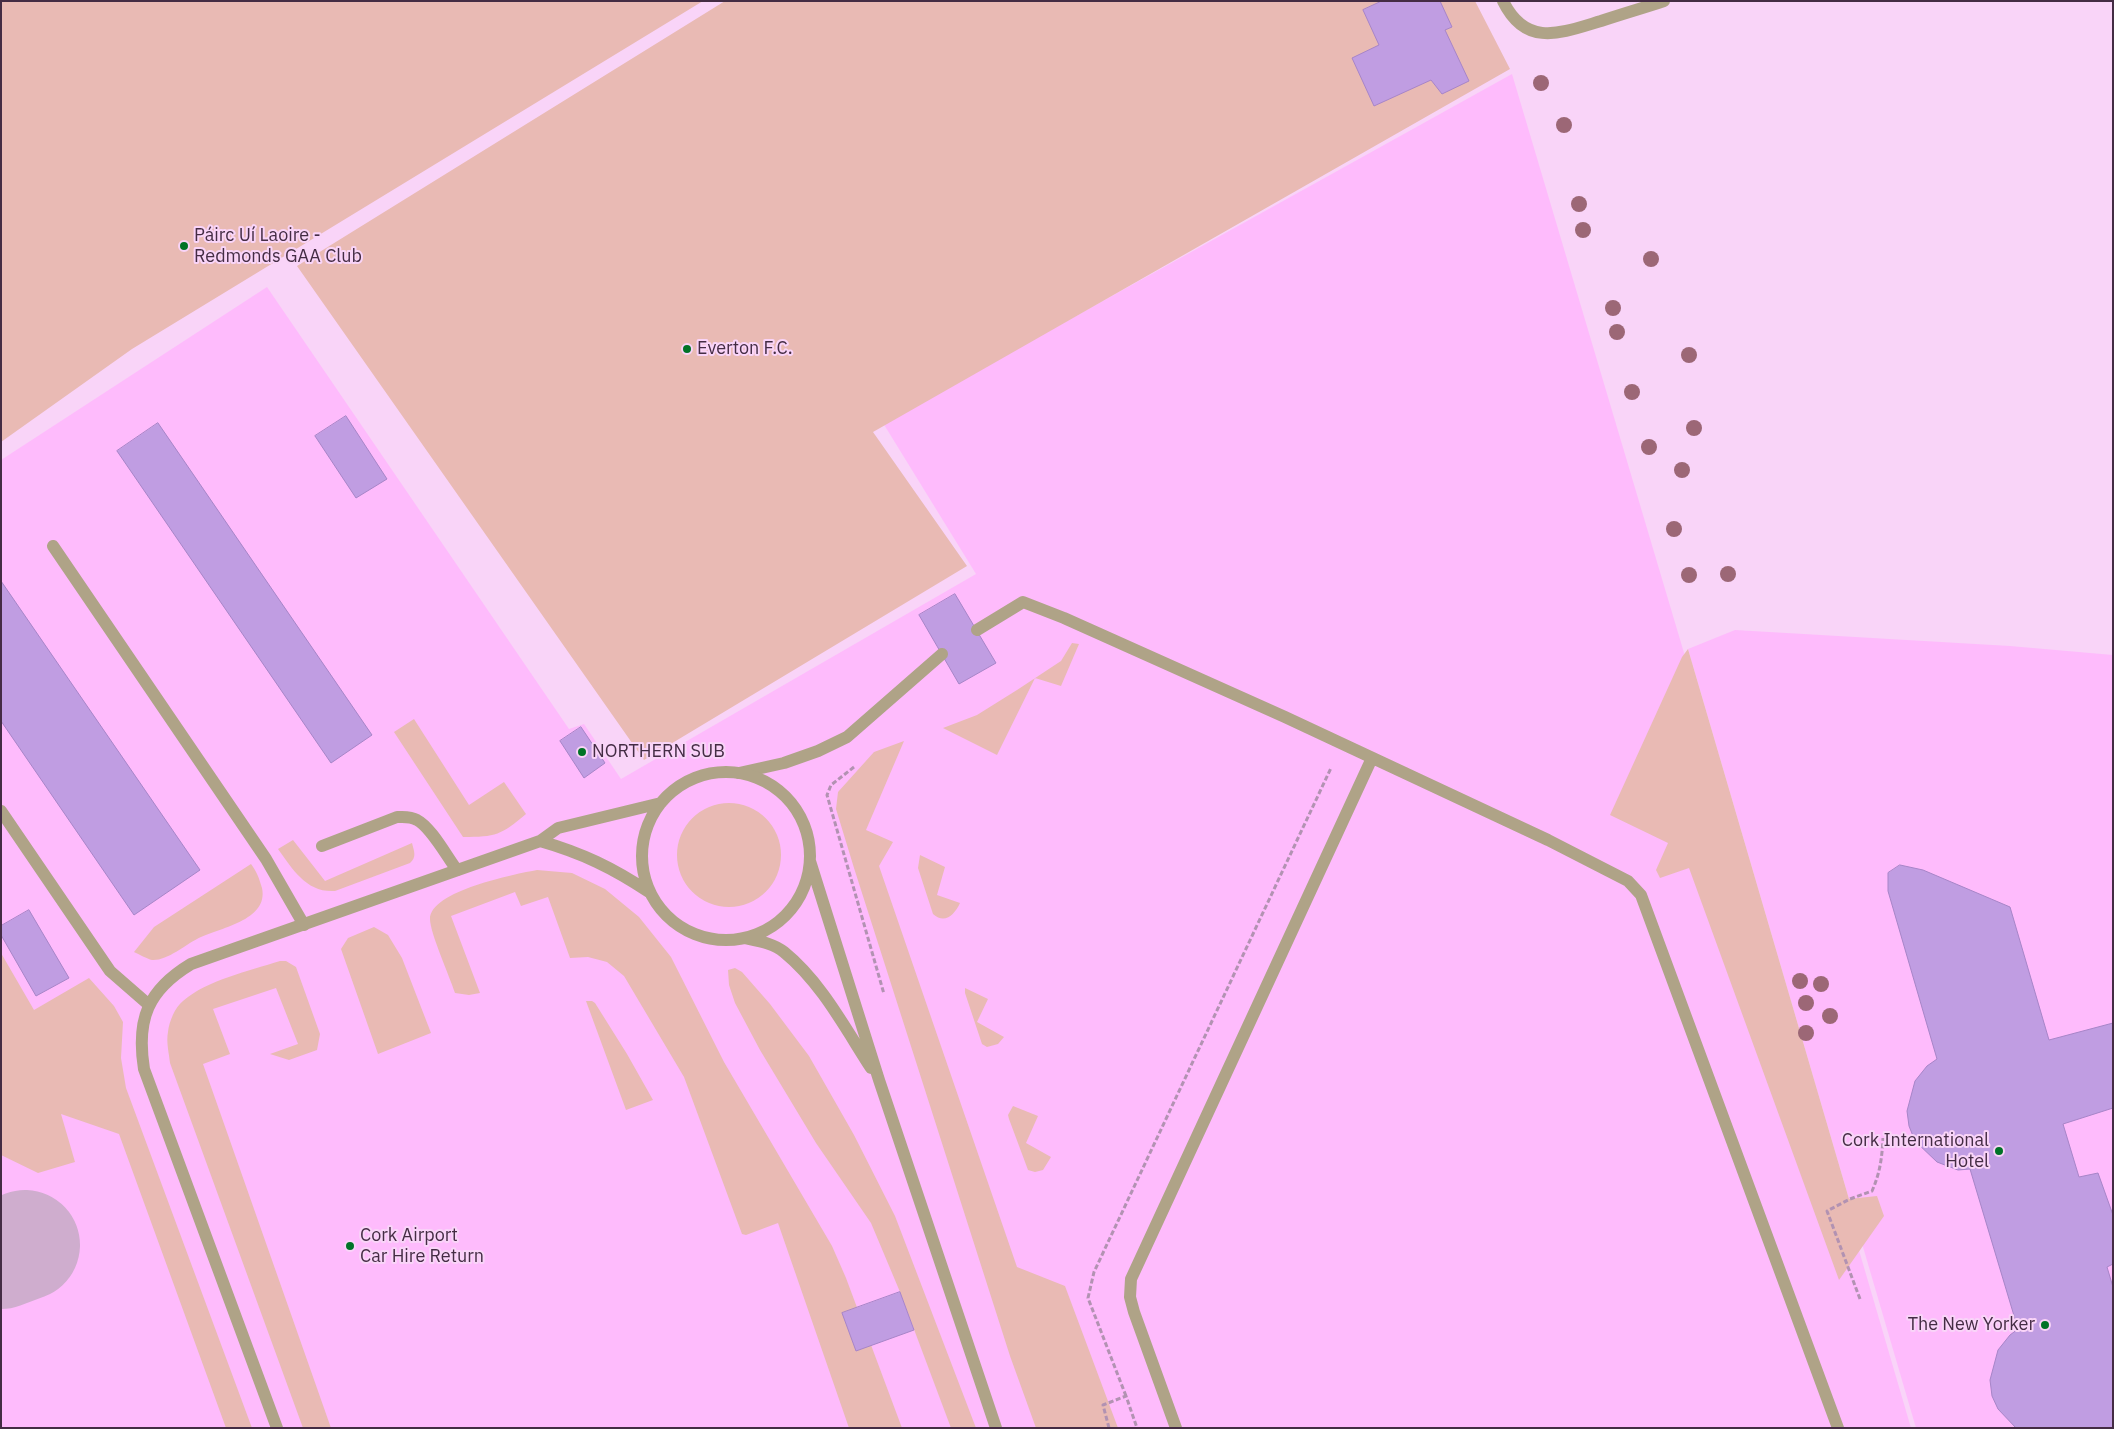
<!DOCTYPE html>
<meta charset="utf-8">
<style>
body{margin:0}
#map{position:relative;width:2114px;height:1429px;overflow:hidden;background:#f9d4f8;font-family:"IBM Plex Sans",sans-serif}
canvas{display:block}
.frame{position:absolute;inset:0;border:2px solid #442c44;pointer-events:none}
</style>
<div id="map">
<canvas width="2114" height="1429"></canvas>
<div class="frame"></div>
</div>
<script>
const g = document.querySelector('canvas').getContext('2d');
g.lineJoin = 'round';
function fill(path, color) { g.fillStyle = color; g.fill(path, 'evenodd'); }
function trace(path, color, width, dash) { g.strokeStyle = color; g.lineWidth = width; g.lineCap = dash ? 'butt' : 'round'; g.setLineDash(dash || []); g.stroke(path); }
function drawText(font, color, halo, rows, align = 'center') {
  g.font = font + ' "IBM Plex Sans",sans-serif'; g.lineWidth = 4; g.setLineDash([]); g.textBaseline = 'middle'; g.strokeStyle = halo; g.fillStyle = color; for (const [text, x, y, turn = 0] of rows) {
    g.save(); g.translate(x, y); g.rotate((+turn || 0) * Math.PI / 180); g.textAlign = isNaN(turn) ? turn : align; if (halo) g.strokeText(text, 0, 0); g.fillText(text, 0, 0); g.restore();
  }
}
const built = new Path2D(`
 M1512,74L1698,700L1911,1428H1V460L267,287L569,729L584,724L621,779L976,574L883,423Z
 M1735,630L2010,646L2113,655V1428H1916L1688,649Z`);
const green = new Path2D(`
 M1,1H703L132,349L1,442Z
 M725,1H1475L1510,69L873,432L967,566L644,760L297,266Z
 M1072,643L1079,644L1061,686L1035,678L997,755L943,728L977,715L1017,690L1061,661Z
 M1688,649L1849,1199L1877,1196L1884,1216L1839,1280L1689,868L1660,878L1656,870L1668,843L1610,815L1682,657Z
 M414,719L469,805L504,782L526,814C501,835 496,837 463,837L394,732Z
 M904,741L866,830L893,842L879,866L1017,1267L1065,1286L1118,1428H1036L1010,1356L854,868L836,809L838,792L874,752Z
 M677 855a52 52 0 1 1 104 0a52 52 0 1 1-104 0Z
 M293,840L325,881L412,843C414,851 417,857 410,863L335,891C307,893 293,870 278,849Z
 M920,855L945,867L937,895L960,903C955,914 945,925 933,914L918,868Z
 M251,864C257,872 259,878 262,888C269,921 218,928 197,939C185,945 167,961 152,960C147,959 139,954 134,952L154,927Z
 M537,870L572,873L605,889L639,917L671,957L724,1062L832,1246L846,1278L902,1428H849L778,1223L746,1235L742,1234L684,1077L624,976L607,962L588,957L570,958L548,897L521,906L515,892L451,916L480,993L469,995L455,993C450,977 430,933 430,919C430,891 515,874 537,870Z
 M374,927L388,935L402,958L431,1033L378,1054L341,949L348,938Z
 M1,953L34,1010L89,978L114,1006L123,1022L121,1058L126,1088L252,1428H226L119,1134L61,1114L75,1162L38,1173L1,1155Z
 M280,961H286L296,967L320,1034L317,1050L289,1060L270,1054L298,1044L276,988L213,1009L230,1054L203,1064L331,1428H303L170,1063C169,1053 166,1042 168,1032C169,1022 175,1007 183,1001C207,980 249,971 280,961Z
 M735,968L742,972L770,1004L809,1056L854,1135L895,1216L976,1428H951L900,1292L871,1223L816,1143L760,1050L735,1003L729,985L728,970Z
 M965,988L988,999L977,1022L1004,1037L998,1044L987,1047L982,1044L965,993Z
 M586,1001H592L595,1003L627,1054L653,1100L626,1110Z
 M1013,1106L1038,1116L1026,1143L1051,1157L1043,1170L1035,1172L1028,1170L1009,1119L1008,1115Z`);
const taxiway = new Path2D(`
 M1,1254L25,1245`);
const building = new Path2D(`
 M1382,1H1440L1452,27L1445,30L1469,81L1442,94L1431,80L1374,106L1352,58L1379,45L1363,10Z
 M346,416L387,479L356,498L315,436Z
 M158,423L372,735L331,763L117,451Z
 M1,581L200,870L134,915L1,721Z
 M955,594L996,663L959,684L919,615Z
 M581,727L605,763L584,778L560,741Z
 M1900,865L1923,870L2010,907L2049,1040L2113,1023V1108L2063,1124L2079,1177L2098,1173L2113,1215V1264L2107,1267L2113,1287V1428H2016L1998,1409L1992,1396L1990,1380L1998,1350L2010,1335L2018,1329L1970,1169L1958,1170L1937,1162L1915,1141L1909,1126L1907,1111L1915,1081L1927,1066L1937,1059L1888,891V873Z
 M29,910L69,978L36,996L1,935V926Z
 M900,1292L914,1330L856,1351L842,1313Z`);
const path = new Path2D(`
 M854,767L831,785L827,795L884,994
 M1860,1299L1827,1211L1850,1199L1872,1191C1880,1173 1882,1158 1883,1138
 M1126,1396L1088,1298L1094,1272L1331,768
 M1109,1428L1103,1405L1126,1396L1137,1428`);
const service = new Path2D(`
 M53,546L266,859L304,925
 M977,630L1023,602L1064,618L1285,717L1548,840L1628,881L1641,895L1838,1428
 M739,773L784,763L818,751L847,737L942,654
 M1,811L110,971L149,1005
 M322,846L397,817C404,817 410,816 417,820C431,827 447,857 457,870
 M1176,1428L1134,1312L1130,1297L1131,1279L1372,758`);
const minor = new Path2D(`
 M1503,1C1526,48 1561,33 1601,21C1622,14 1643,8 1664,1
 M642 856a84 84 0 1 1 168 0a84 84 0 1 1-168 0Z
 M540,841C582,853 613,868 649,892
 M810,861L879,1080L996,1428
 M744,938C758,941 773,943 784,952C821,982 845,1028 871,1068
 M277,1428L144,1069C136,1019 148,990 191,964L540,841L558,828L661,803`);
const trees = [
 [1541,83],
 [1564,125],
 [1579,204],
 [1583,230],
 [1651,259],
 [1613,308],
 [1617,332],
 [1689,355],
 [1632,392],
 [1694,428],
 [1649,447],
 [1682,470],
 [1674,529],
 [1728,574],
 [1689,575],
 [1800,981],
 [1821,984],
 [1806,1003],
 [1830,1016],
 [1806,1033]
];
const markers = [
 [184,246,5,"#007327"],
 [687,349,5,"#007327"],
 [582,752,5,"#007327"],
 [1999,1151,5,"#007327"],
 [350,1246,5,"#007327"],
 [2045,1325,5,"#007327"]
];
const poiNames = [
 ["Páirc Uí Laoire -",194,236],
 ["Redmonds GAA Club",194,257],
 ["Everton F.C.",697,349],
 ["NORTHERN SUB",592,752],
 ["Cork International",1989,1141,"right"],
 ["Hotel",1989,1162,"right"],
 ["Cork Airport",360,1236],
 ["Car Hire Return",360,1257],
 ["The New Yorker",2035,1325,"right"]
];
fill(built, '#febbfc');
fill(green, '#e9bab4');
trace(taxiway, '#cfadce', 110);
fill(building, '#c09de2');
trace(building, '#a785c8', 1);
trace(path, '#b292b2', 3, [5, 2.5]);
trace(service, '#afa387', 12);
trace(minor, '#afa387', 12);
g.fillStyle = '#9c6776';
for (const [x, y] of trees) { g.beginPath(); g.arc(x, y, 8, 0, 2 * Math.PI); g.fill(); }
for (const [x, y, r, color] of markers) { const dot = new Path2D(); dot.arc(x, y, r, 0, 2 * Math.PI); g.fillStyle = color; g.fill(dot); trace(dot, '#f9d4f8', 2); }
drawText('18px', '#442c44', '#f9d4f8', poiNames, 'left');
</script>
